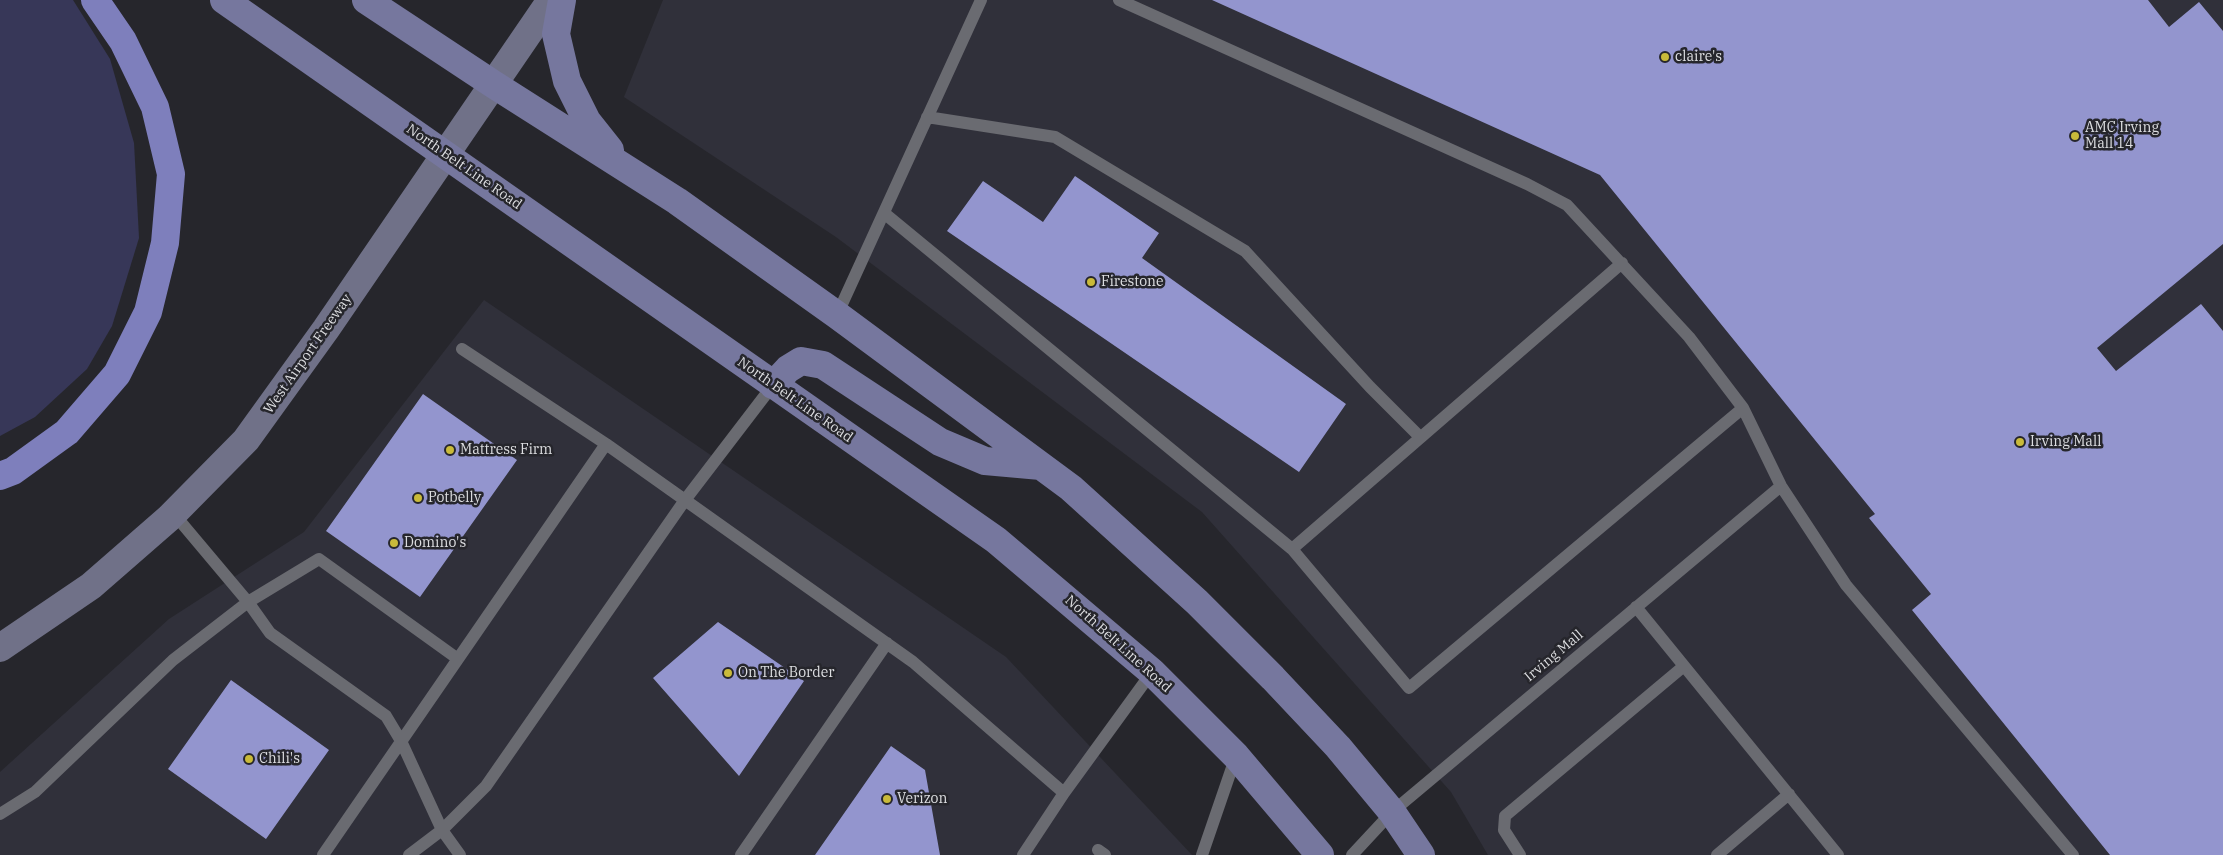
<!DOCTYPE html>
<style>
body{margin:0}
canvas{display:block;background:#26262c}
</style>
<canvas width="2223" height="855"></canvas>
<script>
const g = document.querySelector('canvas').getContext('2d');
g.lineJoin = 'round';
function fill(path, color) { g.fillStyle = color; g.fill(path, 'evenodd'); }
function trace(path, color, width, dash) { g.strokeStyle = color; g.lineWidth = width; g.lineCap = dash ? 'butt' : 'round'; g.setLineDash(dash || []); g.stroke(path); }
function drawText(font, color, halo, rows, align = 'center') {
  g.font = font + ' "IBM Plex Serif",serif'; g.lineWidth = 5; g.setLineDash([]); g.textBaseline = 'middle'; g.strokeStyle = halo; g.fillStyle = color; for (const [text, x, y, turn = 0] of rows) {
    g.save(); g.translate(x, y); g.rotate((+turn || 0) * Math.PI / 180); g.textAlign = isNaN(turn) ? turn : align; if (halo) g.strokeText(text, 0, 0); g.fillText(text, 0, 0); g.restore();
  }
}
const built = new Path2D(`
 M663,0H2223V855H1488L1451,792L1202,512L836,237L624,97Z
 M484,300L1006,657L1192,855H0V772L169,619L304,532Z`);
const green = new Path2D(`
 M0,0H73L110,59L134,143L139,238L112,326L87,369L35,417L0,436Z`);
const building = new Path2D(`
 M1212,0H2148L2169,27L2199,2L2223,31V244L2097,348L2116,371L2201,304L2223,331V855H2110L1912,610L1931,594L1869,518L1875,514L1600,175Z
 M1075,176L1159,233L1142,258L1346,404L1299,472L947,231L983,181L1043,222Z
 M423,394L517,460L420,597L326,531Z
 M718,622L804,681L739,776L653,678Z
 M231,680L329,750L266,839L168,769Z
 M891,746L925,770L940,855H815Z`);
const lane = new Path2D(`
 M1119,0L1527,184L1567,205L1689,337L1743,408L1781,486L1846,585L2073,855
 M927,117L1055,137L1245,251L1370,387L1420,437
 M884,213L1292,549L1409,688L1743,408
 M837,315L981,0
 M462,349L606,444L913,662L1064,793
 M1292,549L1622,263
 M1636,607L1838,855
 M458,659L319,559L248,602L270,633L386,716L401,741L442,830L460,855
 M0,814L35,792L173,660L248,602L174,514
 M1098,850L1105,855
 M323,855L606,444
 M409,855L442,830L486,786L685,500L773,385
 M741,855L887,643
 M1023,855L1064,793L1152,672
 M1202,855L1236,756
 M1352,855L1392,812L1781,486
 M1520,855L1504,830L1505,816L1684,666
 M1717,855L1789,794`);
const secondary = new Path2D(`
 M0,648L91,586L169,518L246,440L326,329L551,0`);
const primary = new Path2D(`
 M224,0L996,540L1152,672L1236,756L1320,855
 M366,0L493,84L677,201L837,315L1071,488L1197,602L1273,678L1338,747L1392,812L1421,855
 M562,0L556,34L567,81L587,121L610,150
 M773,385L788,369L801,361L823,365L940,442L985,461L1041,466`);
const highway = new Path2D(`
 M0,476L13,471L67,432L117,374L148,312L165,243L171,174L155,107L123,41L95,0`);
const markers = [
 [1665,57,5,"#c9ba3a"],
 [2075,136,5,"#c9ba3a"],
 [1091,282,5,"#c9ba3a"],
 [2020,442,5,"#c9ba3a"],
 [450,450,5,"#c9ba3a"],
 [418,498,5,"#c9ba3a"],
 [394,543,5,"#c9ba3a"],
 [728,673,5,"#c9ba3a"],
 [249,759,5,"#c9ba3a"],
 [887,799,5,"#c9ba3a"]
];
const poiNames = [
 ["claire's",1675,57],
 ["AMC Irving",2085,128],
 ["Mall 14",2085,144],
 ["Firestone",1101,282],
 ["Irving Mall",2030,442],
 ["Mattress Firm",460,450],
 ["Potbelly",428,498],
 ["Domino's",404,543],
 ["On The Border",738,673],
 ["Chili's",259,759],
 ["Verizon",897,799]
];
const streetNames = [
 ["North Belt Line Road",464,167,35],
 ["West Airport Freeway",308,354,-55],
 ["North Belt Line Road",795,400,35],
 ["North Belt Line Road",1118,644,42],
 ["Irving Mall",1554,656,-40]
];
fill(built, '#30303a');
fill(green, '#373758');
fill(building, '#9395ce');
trace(lane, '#6a6b71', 12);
trace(secondary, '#707188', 28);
trace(primary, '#76779e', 28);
trace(highway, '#7e7fbc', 28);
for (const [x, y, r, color] of markers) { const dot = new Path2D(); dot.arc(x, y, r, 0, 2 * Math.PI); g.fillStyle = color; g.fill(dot); trace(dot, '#26262c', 2); }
drawText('14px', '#dddee1', '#26262c', poiNames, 'left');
drawText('14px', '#dddee1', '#26262c', streetNames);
</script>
